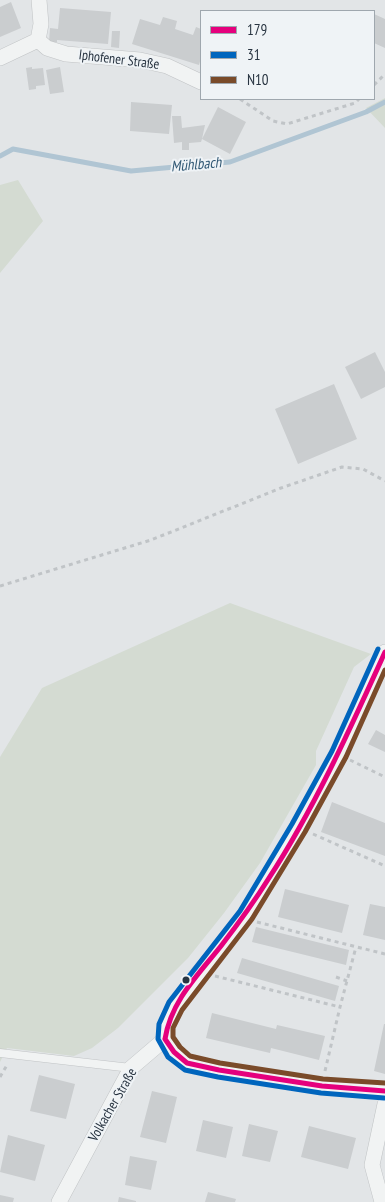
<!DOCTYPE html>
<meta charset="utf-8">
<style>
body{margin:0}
#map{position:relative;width:385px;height:1202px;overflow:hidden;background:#e2e5e7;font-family:"PT Sans Narrow",sans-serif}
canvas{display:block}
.legend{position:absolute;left:200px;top:10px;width:175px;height:90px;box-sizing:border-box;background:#eff3f6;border:1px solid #9fa7ae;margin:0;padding:6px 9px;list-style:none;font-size:15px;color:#283441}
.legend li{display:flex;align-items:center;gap:10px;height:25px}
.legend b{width:25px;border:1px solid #9fa7ae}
</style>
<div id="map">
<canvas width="385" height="1202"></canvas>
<ul class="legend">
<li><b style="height:6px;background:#e5007d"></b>179</li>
<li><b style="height:6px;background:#0065bd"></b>31</li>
<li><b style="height:6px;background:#7a4b2a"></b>N10</li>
</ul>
</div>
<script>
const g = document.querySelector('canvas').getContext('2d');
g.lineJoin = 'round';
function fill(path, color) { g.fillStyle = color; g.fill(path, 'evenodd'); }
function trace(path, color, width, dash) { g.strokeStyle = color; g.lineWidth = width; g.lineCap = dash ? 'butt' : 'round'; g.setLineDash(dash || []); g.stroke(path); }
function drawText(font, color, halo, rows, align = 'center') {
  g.font = font + ' "PT Sans Narrow",sans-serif'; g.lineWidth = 4; g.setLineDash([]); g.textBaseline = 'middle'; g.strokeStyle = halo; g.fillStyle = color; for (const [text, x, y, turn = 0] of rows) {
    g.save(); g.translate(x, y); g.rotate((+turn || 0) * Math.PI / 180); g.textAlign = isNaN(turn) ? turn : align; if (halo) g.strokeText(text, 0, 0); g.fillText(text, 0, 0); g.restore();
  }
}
const green = new Path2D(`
 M385,98V128L366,108Z
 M18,180L43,221L0,273V185Z
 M230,603L371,654L354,667L316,751V765L260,863L224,913L188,958L118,1028L92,1048L74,1056L7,1048L0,1062V757L42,688Z`);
const stream = new Path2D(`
 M0,156L13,149L131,171L230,162L366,112L385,102`);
const building = new Path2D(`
 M11,2L21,28L0,37V7Z
 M60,8L111,12L108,44L57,40V42H49L50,28L58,29Z
 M374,14L385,19V48L374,43Z
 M163,17L177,21L175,29L193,35L196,27L201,29V58L199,65L132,44L140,19L160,25Z
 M112,31H120L119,48L111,47Z
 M32,67V69L43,68L45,85L36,86V89L29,90L26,68Z
 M60,67L64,92L50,94L46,70Z
 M131,102L172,105L169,134L130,131Z
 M218,107L246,122L230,154L202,139L201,142L189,143V150H182V142L174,143L172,116H181L182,128L205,125L202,139Z
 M375,352L385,372V387L361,399L345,367Z
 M334,384L357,439L298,464L275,409Z
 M376,730L385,735V752L368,744Z
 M332,802L385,823V856L321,832Z
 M285,889L349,905L342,933L278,917Z
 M370,904L385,907V940L363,935Z
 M256,927L349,950L346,965L252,942Z
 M242,958L339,986L335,1001L237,973Z
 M212,1013L276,1029L277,1025L325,1036L319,1060L271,1048L270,1053L206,1038Z
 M384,1024H385V1074L374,1071Z
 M39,1075L75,1084L66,1119L30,1111Z
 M152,1091L177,1097L166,1143L140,1137Z
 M203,1120L233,1127L226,1158L196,1151Z
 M249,1124L278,1131L270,1162L242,1156Z
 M309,1126L356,1138L348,1169L301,1157Z
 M8,1135L45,1145L35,1181L0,1172Z
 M130,1156L157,1161L151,1190L125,1185Z
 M208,1192L236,1199L235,1202H205Z
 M0,1195L14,1198L13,1202H0Z
 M119,1197L136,1201V1202H118Z`);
const path = new Path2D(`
 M374,85L385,74
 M240,99L273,121L287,124L355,103L359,99
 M0,586L151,540L281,488L342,467L363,469L385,481
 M350,760L385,777
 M313,834L385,866
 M257,922L385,954
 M215,976L340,1007
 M336,977L347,981
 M325,1071L340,1007L356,947
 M0,1077L7,1065`);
const lane = new Path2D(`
 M0,1053L131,1068`);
const street = new Path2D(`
 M38,40L47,48L66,54L140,60L167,66L201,82
 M38,40L41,24L39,0
 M0,58L38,40
 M165,1039L174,1052L187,1063L219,1070L322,1086L385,1091
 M59,1202L131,1068L165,1039C167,1005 199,973 220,947C291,859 339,754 385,652
 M382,1202L372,1165L385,1104`);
const bus1 = new Path2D(`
 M165,1039C171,1001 198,975 221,946C238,924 254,902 269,878C315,807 350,729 385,652
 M165,1039L174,1052L187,1063L219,1070L322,1086L385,1091`);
const bus2 = new Path2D(`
 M378,649L332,751L292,824L240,911L169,1002L159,1024L158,1039L168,1057L185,1070L218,1077L321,1093L384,1098`);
const bus3 = new Path2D(`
 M385,670L346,757L305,832L252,919L182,1010L173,1028V1037L180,1047L190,1056L220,1063L323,1079L385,1083`);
const markers = [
 [186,980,4.5,"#283441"]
];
const streetNames = [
 ["Iphofener Straße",119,60,7],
 ["Volkacher Straße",113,1105,-60]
];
const waterNames = [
 ["Mühlbach",196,165,-5]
];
fill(green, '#d4dbd2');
trace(stream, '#b0c5d3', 5);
fill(building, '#cacdcf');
trace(lane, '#c0c3c5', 9);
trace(street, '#c0c3c5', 16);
trace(path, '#c0c4c7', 3, [4, 4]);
trace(lane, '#f1f3f3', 8);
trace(street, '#f1f3f3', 15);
trace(bus1, '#e5007d', 5);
trace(bus2, '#0065bd', 5);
trace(bus3, '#7a4b2a', 5);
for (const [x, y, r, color] of markers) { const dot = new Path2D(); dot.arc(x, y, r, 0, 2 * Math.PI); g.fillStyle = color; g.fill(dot); trace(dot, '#eff3f6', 2); }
drawText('14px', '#283441', '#eff3f6', streetNames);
drawText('italic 15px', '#325975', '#eff3f6', waterNames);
</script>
